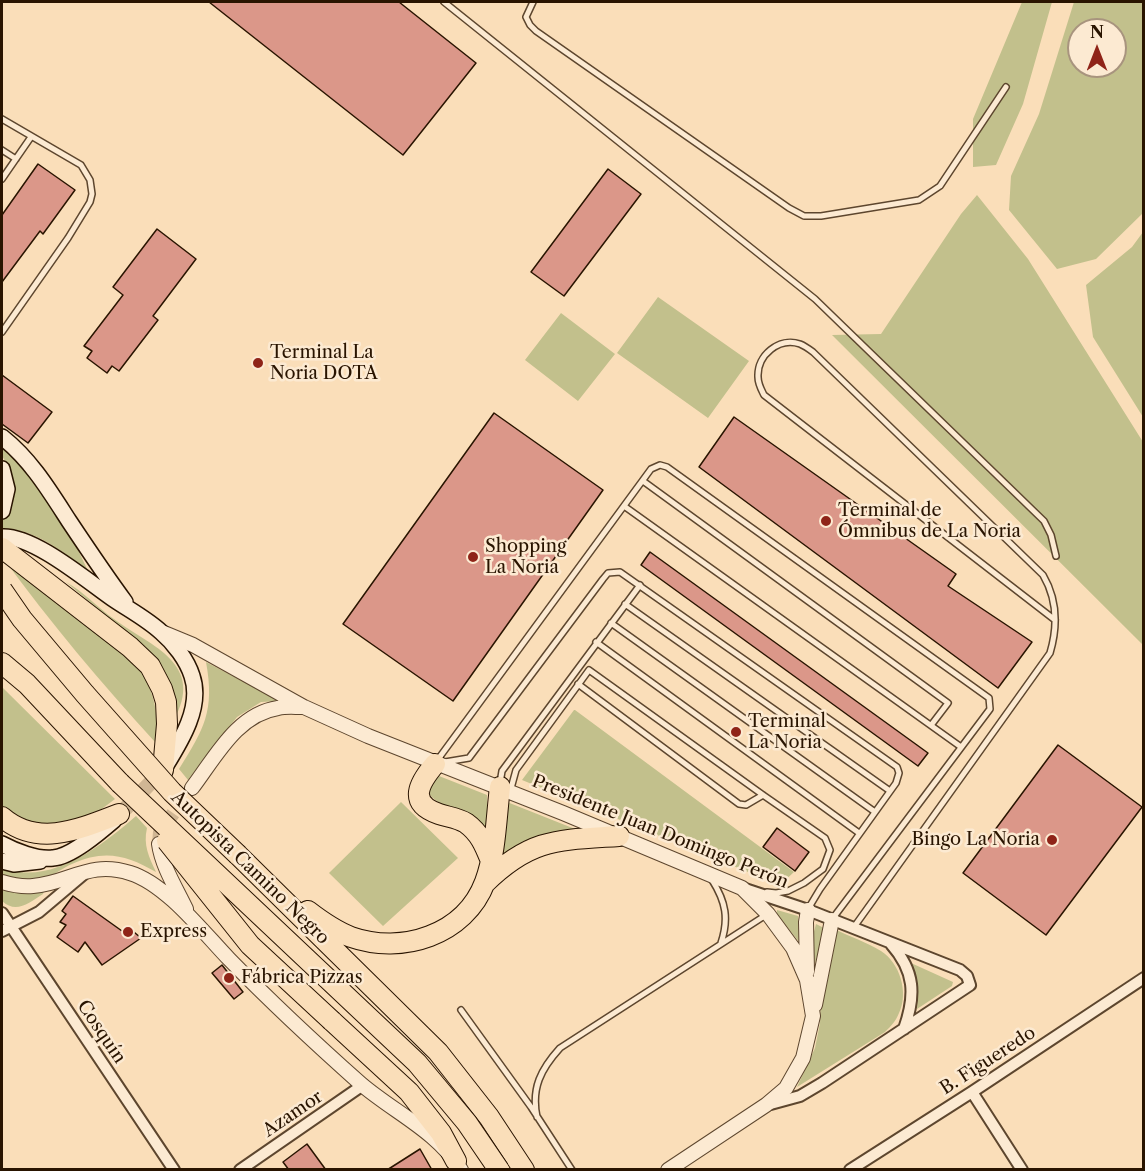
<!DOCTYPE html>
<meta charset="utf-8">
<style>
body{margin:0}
#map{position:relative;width:1145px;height:1171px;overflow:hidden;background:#fadeb9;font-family:"Libre Caslon Text",serif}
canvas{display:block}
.frame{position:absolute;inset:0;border:3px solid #291400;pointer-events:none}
.north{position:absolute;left:1067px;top:18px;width:60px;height:60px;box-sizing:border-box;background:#fcead2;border:2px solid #a8947e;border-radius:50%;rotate:0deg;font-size:16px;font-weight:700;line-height:24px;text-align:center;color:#291400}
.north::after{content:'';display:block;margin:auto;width:21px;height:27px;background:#8f2418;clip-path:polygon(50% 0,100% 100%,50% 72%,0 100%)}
</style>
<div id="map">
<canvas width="1145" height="1171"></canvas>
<div class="frame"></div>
<div class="north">N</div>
</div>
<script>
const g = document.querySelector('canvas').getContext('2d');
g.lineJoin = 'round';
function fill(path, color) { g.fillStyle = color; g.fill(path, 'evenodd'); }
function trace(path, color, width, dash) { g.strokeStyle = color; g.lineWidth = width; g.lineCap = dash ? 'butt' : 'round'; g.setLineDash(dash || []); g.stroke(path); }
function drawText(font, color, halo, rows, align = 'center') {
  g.font = font + ' "Libre Caslon Text",serif'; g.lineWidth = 5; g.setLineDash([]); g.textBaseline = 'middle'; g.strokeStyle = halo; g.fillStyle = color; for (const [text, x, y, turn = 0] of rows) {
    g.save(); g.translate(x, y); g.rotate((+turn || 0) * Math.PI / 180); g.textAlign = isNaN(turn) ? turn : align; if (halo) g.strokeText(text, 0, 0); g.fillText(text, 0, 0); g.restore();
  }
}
const green = new Path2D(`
 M1022,2H1052L1023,104L996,165L973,167V119Z
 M1074,2H1143V213L1096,259L1057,269L1009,210L1011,176L1039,114ZM1079,30H1115V66H1079Z
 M977,195L1028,259L1143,442V645L832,335L881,334L961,214Z
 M1143,232V417L1093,337L1086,285L1132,247Z
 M658,297L749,361L708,418L617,353Z
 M561,313L615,354L578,401L525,360Z
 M2,445L33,477L71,535L88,571C60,550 37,530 2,528L7,464L2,456Z
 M3,558L136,663C153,687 160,713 155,742C101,683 50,622 3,558Z
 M66,582C84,592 97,607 114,619C146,644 204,661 176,716L148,651Z
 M206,662L280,701L261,702L237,717L188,780L179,769C204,729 215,711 206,662Z
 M2,687L115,799L95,814L45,828L25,822L5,811L2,806Z
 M574,710H575L794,872L780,885L522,780Z
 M434,774L487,795V830C484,826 481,822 477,819C462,806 439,810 428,792Z
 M502,800L575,829L576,831C544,834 525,841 499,859Z
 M401,802L458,858L383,926L329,873Z
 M136,816L147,828C143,845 149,857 156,872C127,855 104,849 72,864C64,867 56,874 48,877C33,882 17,879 2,878V867C48,888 103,845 136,816Z
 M2,890L20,893L44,891L43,894C29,903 16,914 2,901Z
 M777,910L798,916L799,942L777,914Z
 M816,924L824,928L815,964L811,943Z
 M834,929C849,936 866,942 881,951C900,963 909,993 899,1013C896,1021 891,1026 885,1032L797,1087L815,1048L820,1023L821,989Z
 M911,963L953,982L952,986L917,1009L918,990Z`);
const building = new Path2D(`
 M209,2H399L476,63L403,155Z
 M38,164L75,190L43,234L40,231L2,282V215Z
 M608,169L641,194L564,296L531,272Z
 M157,229L196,259L153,316L158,320L119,371L112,366L107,373L87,358L92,351L84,346L123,295L113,287Z
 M2,375L52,412L28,443L2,424Z
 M494,413L603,490L453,701L343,624Z
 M734,417L956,574L948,586L1032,642L998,688L699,467Z
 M650,552L928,753L918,766L641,565Z
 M1058,745L1142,807L1046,935L963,873Z
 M777,828L809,852L795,871L763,847Z
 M73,896L122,931L128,927L141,938L102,965L85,942L78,952L57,937L66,925L60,922L66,914L62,911Z
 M222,965L243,992L234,999L212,973Z
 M307,1144L326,1170H289L283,1162Z
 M420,1149L432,1170H387Z`);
const tertiaryTunnel = new Path2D(`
 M159,844L160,832L187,794`);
const secondaryTunnel = new Path2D(`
 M125,809L163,770`);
const service = new Path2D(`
 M444,2L815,299L1044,521L1051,535L1056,556
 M533,2L526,17L530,25L536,31L789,208L804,216H821L919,200L940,186L1006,87
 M2,119L81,165L90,180L92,194L90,202L68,238L2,332
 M2,150L16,159
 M2,179L31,137
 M643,481L948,703L932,724
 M624,506L961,747
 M625,604L890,791
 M611,623L875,812
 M596,642L859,833
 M578,684L739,804L746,805L763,795
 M436,762L651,469L660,465L667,467L989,698L990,709L833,918
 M445,762L469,758L603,579L608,573L620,572L897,767L899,773L896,783L820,889L808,909
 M500,783L502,771L640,585
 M510,792L516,770L589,670L763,795L825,838L830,850L823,869L804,883L788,891L776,893L767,892
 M712,880C726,902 729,919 721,943
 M854,927L1050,653C1058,626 1057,599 1043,575L813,352C809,349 805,346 800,344C779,337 757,355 758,377C758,384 761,389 764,395L1055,620
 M461,1010L531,1107L572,1170
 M537,1117C531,1088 541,1069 560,1048L766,915`);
const minor = new Path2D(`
 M742,888L808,910L960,970L967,976L970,985L822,1083L800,1096L767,1105
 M2,913L174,1170
 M2,931L39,912L84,874
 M891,944C915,971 916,995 904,1029
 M972,1092L1022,1170
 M240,1170L363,1085
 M850,1170L972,1092L1144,978`);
const tertiary = new Path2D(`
 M164,633L193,645L304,707L368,736L563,813L742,888L768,914L793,948L807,980L813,1016L803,1058L786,1088L766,1105L668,1170
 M192,788C215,758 237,714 278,708C286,706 294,707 301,707
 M159,844C162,866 176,888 186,909
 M2,882C12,885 22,887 33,886C70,883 89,860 130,873C166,884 203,932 229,959C271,1002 316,1044 361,1084C395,1113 437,1131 461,1170
 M807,972L806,922L808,910
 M815,1005L832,920`);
const secondary = new Path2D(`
 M2,437C31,460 49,490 69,521C87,548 105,575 125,602
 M2,469L7,489L2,511
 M2,537C33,535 86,580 112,598C128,609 147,619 161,632C174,643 187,660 192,676C203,708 179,744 163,770
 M2,844C15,851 37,860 53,858C71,857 100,832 114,820
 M2,861L14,864L40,861`);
const motorway = new Path2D(`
 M2,548L130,647L150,666L162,689L166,702L167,724L163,770
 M2,663L27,684L120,783
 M435,764C419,783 407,803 439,814C448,817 458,818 466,823C480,833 485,846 491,861
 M2,817C38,848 80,829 119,814
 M238,855L438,1052L489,1117L524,1170
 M485,883C531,838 558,840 619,836
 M308,911C321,921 335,931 351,937C402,955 465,935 485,882C496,852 496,819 500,787
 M332,1021L409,1092L441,1133L456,1161`);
const motorwayBridge = new Path2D(`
 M2,590L22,619L85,694L172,792L238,855
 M120,783L417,1063L467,1123L499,1170
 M167,841L250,945L332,1021`);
const markers = [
 [258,363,6,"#8f2418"],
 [826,521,6,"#8f2418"],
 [473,557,6,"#8f2418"],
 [736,732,6,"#8f2418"],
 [1052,840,6,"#8f2418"],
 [128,932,6,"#8f2418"],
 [229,978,6,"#8f2418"]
];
const poiNames = [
 ["Terminal La",270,353],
 ["Noria DOTA",270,374],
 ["Terminal de",838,511],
 ["Ómnibus de La Noria",838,532],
 ["Shopping",485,547],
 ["La Noria",485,568],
 ["Terminal",748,722],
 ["La Noria",748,743],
 ["Bingo La Noria",1040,840,"right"],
 ["Express",140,932],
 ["Fábrica Pizzas",241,978]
];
const streetNames = [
 ["Presidente Juan Domingo Perón",660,832,22],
 ["Autopista Camino Negro",250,868,44],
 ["Cosquín",101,1032,56],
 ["B. Figueredo",988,1061,-33],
 ["Azamor",293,1114,-34]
];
fill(green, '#c2c08c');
fill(building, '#db9789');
trace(building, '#291400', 1.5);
trace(tertiaryTunnel, '#d0b694', 14, [14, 7]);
trace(secondaryTunnel, '#d0b694', 15, [15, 8]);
trace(service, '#5d462e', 8);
trace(minor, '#5d462e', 14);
trace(tertiary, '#5d462e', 16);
trace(secondary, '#291400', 18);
trace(motorway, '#291400', 22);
trace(service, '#fcead2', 5);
trace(minor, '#fcead2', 10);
trace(tertiary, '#fcead2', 14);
trace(secondary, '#fcead2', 15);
trace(motorway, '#fadeb9', 20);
trace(motorwayBridge, '#291400', 22, []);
trace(motorwayBridge, '#fadeb9', 20);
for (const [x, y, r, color] of markers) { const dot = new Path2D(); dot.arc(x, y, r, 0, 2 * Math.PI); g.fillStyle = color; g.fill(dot); trace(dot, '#fcead2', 2); }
drawText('18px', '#291400', '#fcead2', poiNames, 'left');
drawText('18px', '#291400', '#fcead2', streetNames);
</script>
